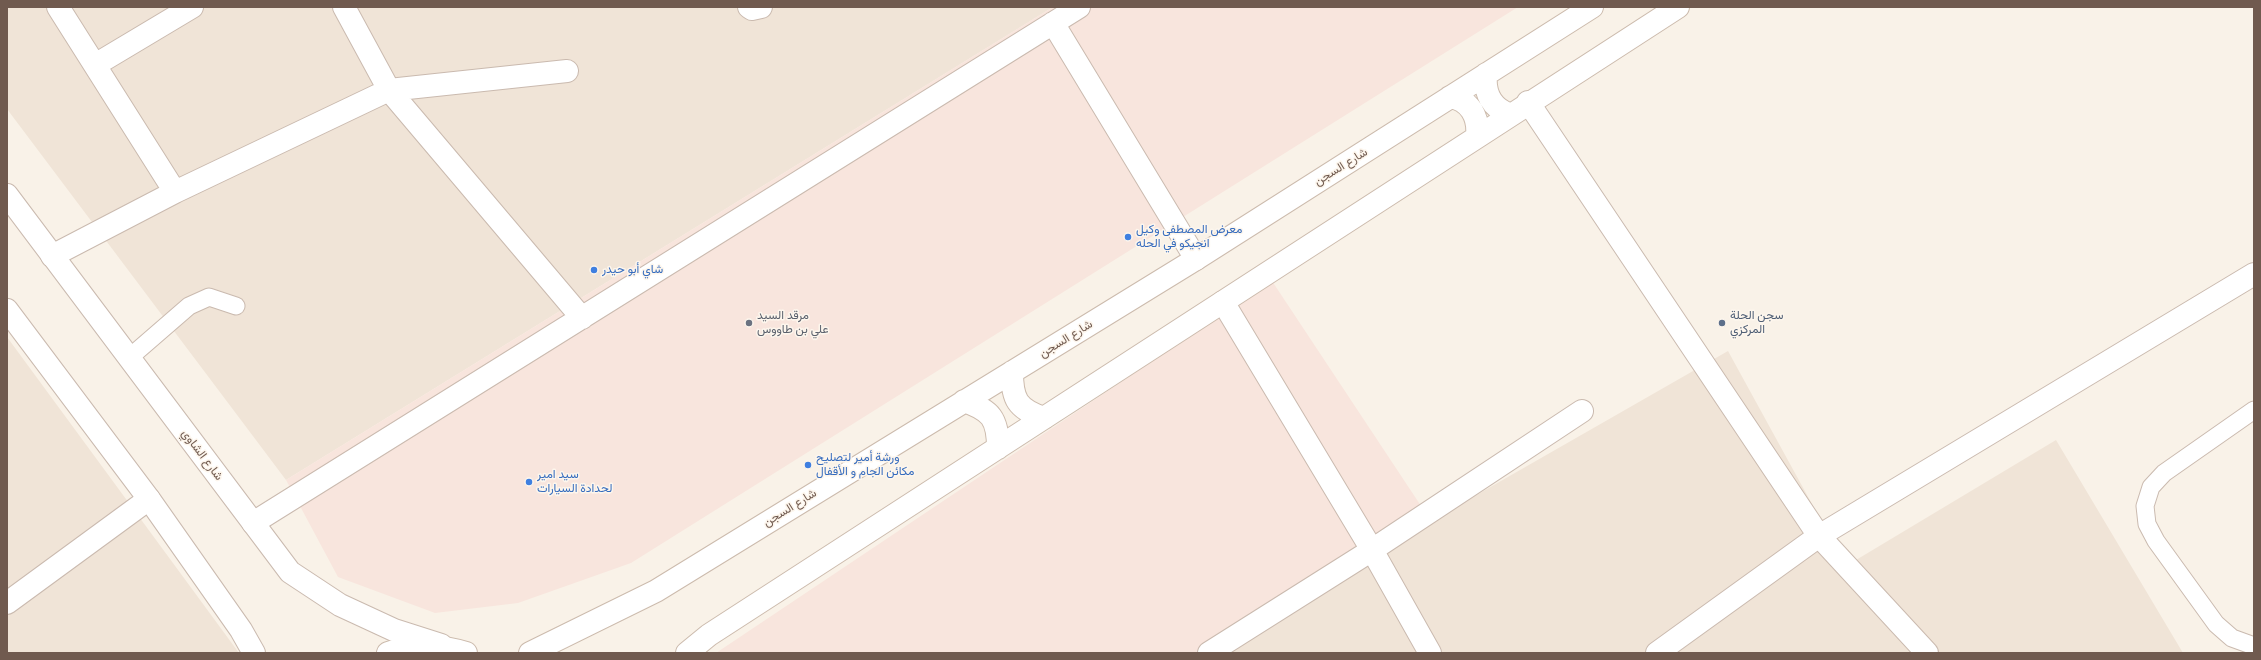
<!DOCTYPE html>
<meta charset="utf-8">
<style>
body{margin:0}
#map{position:relative;width:2261px;height:660px;overflow:hidden;background:#f9f2e8;font-family:"Fira Sans Condensed",sans-serif}
canvas{display:block}
.frame{position:absolute;inset:0;border:8px solid #705a4f;pointer-events:none}
</style>
<div id="map">
<canvas width="2261" height="660"></canvas>
<div class="frame"></div>
</div>
<script>
const g = document.querySelector('canvas').getContext('2d');
g.lineJoin = 'round';
function fill(path, color) { g.fillStyle = color; g.fill(path, 'evenodd'); }
function trace(path, color, width, dash) { g.strokeStyle = color; g.lineWidth = width; g.lineCap = dash ? 'butt' : 'round'; g.setLineDash(dash || []); g.stroke(path); }
function drawText(font, color, halo, rows, align = 'center') {
  g.font = font + ' "Fira Sans Condensed",Vazirmatn,sans-serif'; g.lineWidth = 3; g.setLineDash([]); g.textBaseline = 'middle'; g.strokeStyle = halo; g.fillStyle = color; for (const [text, x, y, turn = 0] of rows) {
    g.save(); g.translate(x, y); g.rotate((+turn || 0) * Math.PI / 180); g.textAlign = isNaN(turn) ? turn : align; if (halo) g.strokeText(text, 0, 0); g.fillText(text, 0, 0); g.restore();
  }
}
const residential = new Path2D(`
 M7,7H1053L286,480L7,109Z
 M7,337L239,653H7Z
 M1728,351L1846,566L2056,440L2183,653H1210L1431,521Z`);
const commercial = new Path2D(`
 M1053,7H1518L631,563L518,603L435,613L338,577L286,480Z
 M1272,281L1431,521L1210,653H716Z`);
const service = new Path2D(`
 M129,358L189,306L209,297L236,306
 M2254,410L2164,473L2151,487L2145,506L2147,524L2156,541L2216,624L2232,638L2254,646`);
const minor = new Path2D(`
 M58,7L175,192
 M344,7L389,90L582,318
 M749,7L752,9L761,7
 M1053,23L1196,259
 M95,65L192,7
 M1528,102L1819,536L1927,653
 M52,256L175,192L389,90L567,71
 M1223,302L1372,550L1430,653
 M253,523L1079,7
 M7,603L149,499
 M1209,653L1372,550L1582,411
 M1657,653L1819,536L2254,274`);
const tertiary = new Path2D(`
 M7,195L290,572L340,605L394,630L441,645
 M7,310L149,499L241,630L254,653`);
const secondary = new Path2D(`
 M1486,74C1484,93 1492,108 1509,114
 M1450,97C1470,100 1479,117 1477,136
 M1012,372C1012,399 1017,409 1044,418
 M964,401C991,410 998,419 998,448
 M388,653C413,644 441,645 466,653
 M530,653L656,591L1196,259L1592,7
 M687,653L709,635L1678,7`);
const markers = [
 [1128,237,4,"#3f7fe0"],
 [594,270,4,"#3f7fe0"],
 [749,323,4,"#6b7280"],
 [1722,323,4,"#5c6f8a"],
 [808,465,4,"#3f7fe0"],
 [529,482,4,"#3f7fe0"]
];
const streetNames = [
 ["شارع السجن",1341,167,-32],
 ["شارع السجن",1066,339,-32],
 ["شارع الشاوي",202,455,53],
 ["شارع السجن",790,508,-32]
];
const shopNames = [
 ["معرض المصطفى وكيل",1136,230],
 ["انجيكو في الحله",1136,244],
 ["شاي أبو حيدر",602,270],
 ["ورشة أمير لتصليح",816,458],
 ["مكائن الجام و الأقفال",816,472],
 ["سيد امير",537,475],
 ["لحدادة السيارات",537,489]
];
const worshipNames = [
 ["مرقد السيد",757,316],
 ["علي بن طاووس",757,330]
];
const serviceNames = [
 ["سجن الحلة",1730,316],
 ["المركزي",1730,330]
];
fill(residential, '#f0e4d7');
fill(commercial, '#f8e5dd');
trace(service, '#cabaaf', 19);
trace(minor, '#cabaaf', 24);
trace(tertiary, '#cabaaf', 24);
trace(secondary, '#ccbbad', 24);
trace(service, '#fff', 17);
trace(minor, '#fff', 22);
trace(tertiary, '#fff', 22);
trace(secondary, '#fff', 22);
for (const [x, y, r, color] of markers) { const dot = new Path2D(); dot.arc(x, y, r, 0, 2 * Math.PI); g.fillStyle = color; g.fill(dot); trace(dot, '#fdf6ed', 1.5); }
drawText('12px', '#705a4f', '#fdf6ed', streetNames);
drawText('12px', '#366cbe', '#fdf6ed', shopNames, 'left');
drawText('12px', '#5b616d', '#fdf6ed', worshipNames, 'left');
drawText('12px', '#4e5e75', '#fdf6ed', serviceNames, 'left');
</script>
